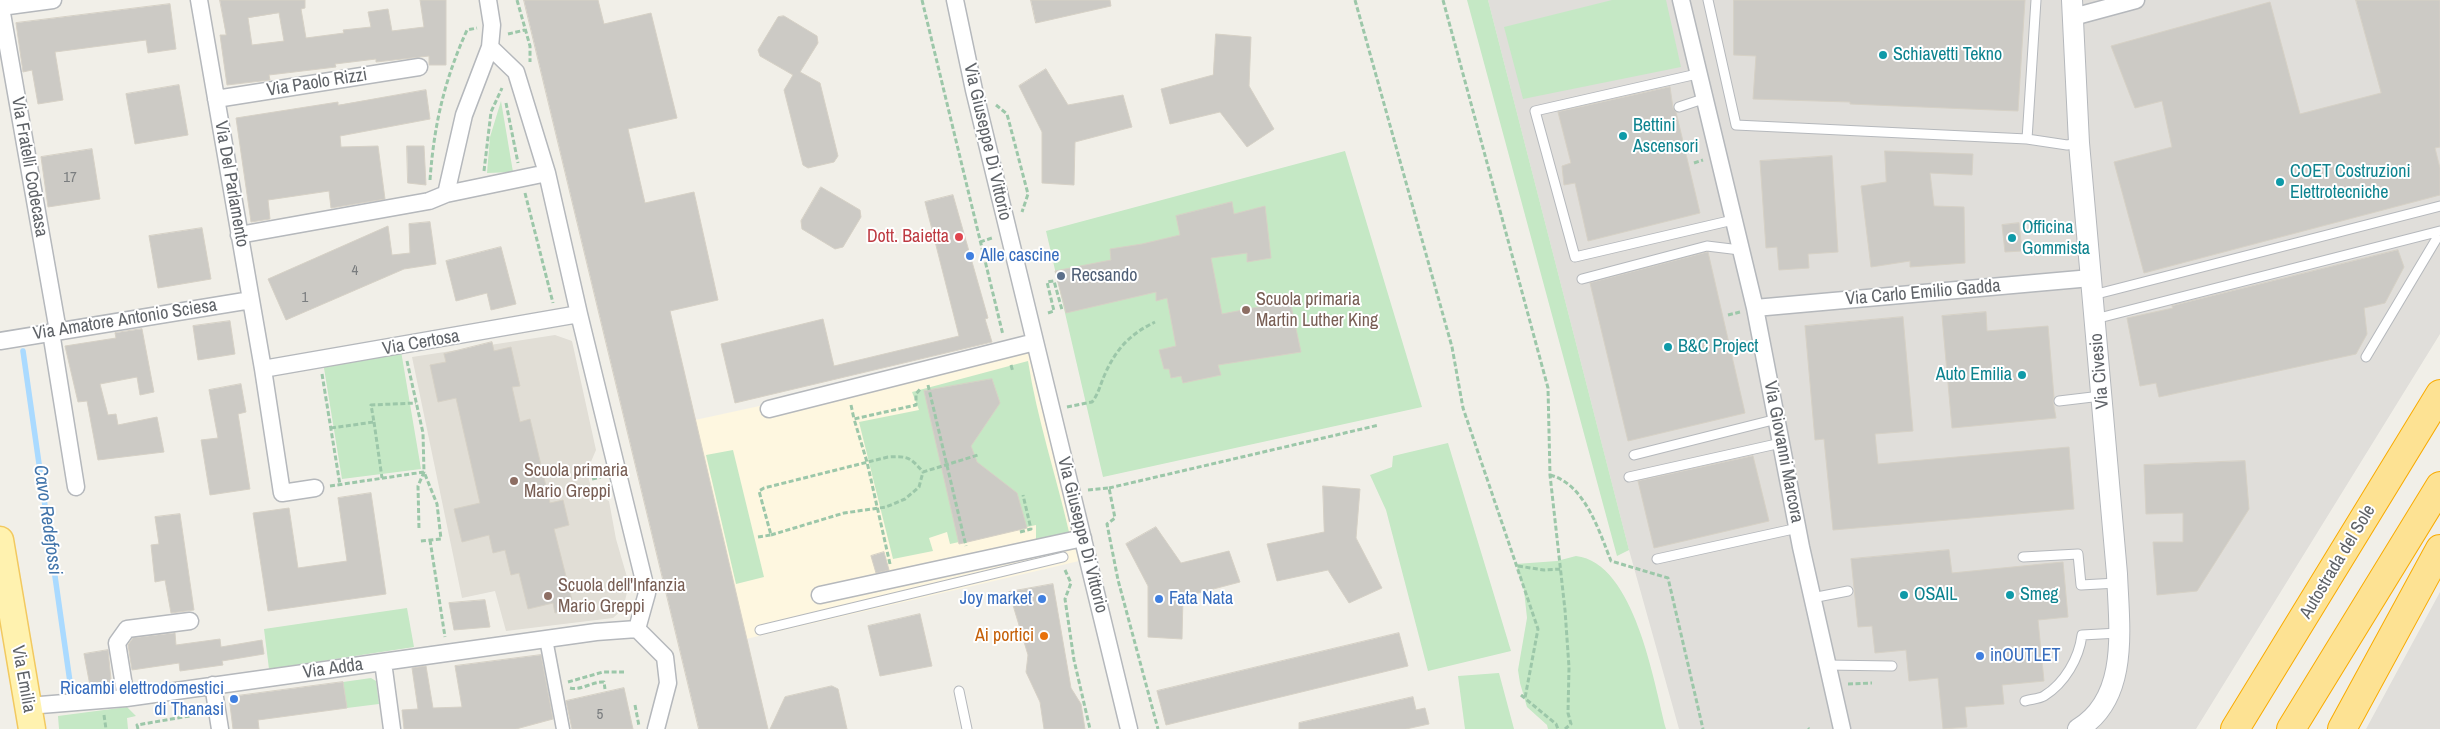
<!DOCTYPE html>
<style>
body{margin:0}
canvas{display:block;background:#f1efe8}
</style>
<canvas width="2440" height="729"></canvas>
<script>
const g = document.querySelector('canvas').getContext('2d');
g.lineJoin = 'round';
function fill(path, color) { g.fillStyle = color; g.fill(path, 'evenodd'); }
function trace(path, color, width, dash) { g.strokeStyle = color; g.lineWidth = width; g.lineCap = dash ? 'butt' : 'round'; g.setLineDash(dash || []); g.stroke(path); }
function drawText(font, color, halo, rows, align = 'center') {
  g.font = font + ' "Archivo Narrow",sans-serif'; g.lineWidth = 4; g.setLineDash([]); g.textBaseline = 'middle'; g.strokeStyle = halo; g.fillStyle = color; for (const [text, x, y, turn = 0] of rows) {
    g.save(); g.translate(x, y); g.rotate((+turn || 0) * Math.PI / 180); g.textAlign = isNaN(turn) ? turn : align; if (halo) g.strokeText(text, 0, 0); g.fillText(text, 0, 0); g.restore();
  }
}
const commercial = new Path2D(`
 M1027,348L1079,561L746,639L695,420Z`);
const industrial = new Path2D(`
 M1488,0H2440V334L2196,729H1679L1629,550Z
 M2440,592V729H2366Z`);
const education = new Path2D(`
 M555,335L572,341L596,450L587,471L592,492L609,501L616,539L629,584L623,609L613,618L506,631L495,591L462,598L412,357Z`);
const green = new Path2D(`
 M1467,0H1488L1629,550L1617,556Z
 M1612,0H1666L1681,67L1523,99L1504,27Z
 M501,101L513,172L487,173L490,137Z
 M1345,151L1422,407L1103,477L1046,231Z
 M401,351L421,469L342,479L323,362Z
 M1028,361C1037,419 1056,475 1069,532L1036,543V525L950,544L947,532L929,538L933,551L893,559L859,422L919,410L912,392Z
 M1448,443L1511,651L1428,671L1386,510L1370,475L1392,467L1393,456Z
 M733,450L764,577L736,584L706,455Z
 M1576,556C1635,563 1654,683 1666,729H1548L1547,725L1527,707L1520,683L1518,670L1527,618L1524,590L1516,564L1557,561Z
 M407,608L414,647L269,669L264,629Z
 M1499,673L1514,729H1465L1458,676Z
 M371,678L376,681L379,704L347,708L343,682Z
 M127,707L136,716L127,718L128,729H59L58,716Z`);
const stream = new Path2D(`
 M23,351L71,689`);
const building = new Path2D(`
 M220,0H305V8L301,9L306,38L344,33L343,30L371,27L368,12L388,9L392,31L424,27L420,0H446V65H429V56L376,62V59L335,64L336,67L269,75L270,80L227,85L220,35H226ZM279,13L284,41L252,45L248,18Z
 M524,0H598L604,24L651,13L677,118L628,129L645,203L694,192L718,300L670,311L768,729H699Z
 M1031,0H1110L1111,6L1036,23Z
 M1734,0H2025L2018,111L1850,104V102L1753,99L1756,56L1734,55Z
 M2356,0H2440V147L2435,148L2440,168V195L2144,273L2114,162L2172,147L2162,101L2135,108L2111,46L2270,2L2300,114L2381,93Z
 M170,4L176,49L148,53L146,40L55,52L63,100L38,104L32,70L23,72L16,23Z
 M784,16L817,36L818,43L800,72L820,83L838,156L834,162L808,168L803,165L784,90L793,75L760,56L758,50L778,17Z
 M1216,34L1251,37L1249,86L1274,129L1247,147L1220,112L1170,124L1161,89L1213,75Z
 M1046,69L1068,105L1123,95L1132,127L1075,142L1074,185L1042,183V132L1019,86Z
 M179,85L188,135L135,144L126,94Z
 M1670,87L1673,108L1676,112L1700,213L1588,241L1575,183L1564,185L1562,166L1571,163L1558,112Z
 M426,90L430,119L340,136L341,147L378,146L385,199L331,208L329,191L268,200L270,219L251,222L236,118L338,102V105Z
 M407,146H424L426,185L408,183Z
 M92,149L100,199L48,207L41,157Z
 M1885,151L1973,154L1972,175L1930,173L1934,206L1964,207L1965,263L1910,267V261L1871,267L1861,186L1886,182Z
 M1832,156L1838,252L1808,254L1809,268L1779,270L1777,247L1766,248L1760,161Z
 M821,187L860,210L861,217L843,247L835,249L802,229L801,221Z
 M953,195L988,318L985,319L992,342L735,403L721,344L823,319L834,366L959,336L925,202Z
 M1232,202L1234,214L1265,206L1271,258L1247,262V253L1211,258L1222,314L1290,301L1301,352L1218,365L1221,375L1183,383L1181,376L1171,378L1169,369H1164L1159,350L1176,346L1167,298L1156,301V292L1066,313L1055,271L1111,260L1110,249L1142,244L1180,235L1176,216Z
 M430,222L436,264L404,269L286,320L268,279L388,226L392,255L410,253L409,224Z
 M2019,223L2022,251L2005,252L2002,225Z
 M202,228L211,279L158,288L149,236Z
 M501,247L516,304L491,310L487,293L456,301L446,261Z
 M2398,250L2404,267L2385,303L2364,308L2367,334L2356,354L2159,397L2156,383L2140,386L2127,318L2173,308L2172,306Z
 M1708,252L1745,413L1628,441L1590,283Z
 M1986,312L1987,331L2048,326L2054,397L2053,401L2056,418L1952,428L1942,316Z
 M1903,317L1913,431L1875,434L1878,464L2069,447L2074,509L1833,530L1824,439L1815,440L1805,326Z
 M230,321L235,354L198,360L193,326Z
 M142,329L154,392L140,395L137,377L100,384L108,415L116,414L118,425L157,417L164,452L98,460L87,401L78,402L65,346L116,338L115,333Z
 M492,342L494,351L511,347L520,386L512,387L520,422L530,419L550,503L563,500L569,525L554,529L574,608L555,613L553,603L528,609L519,573L511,575L505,550L493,553L489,535L462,542L454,509L480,503L456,398L438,402L430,365L446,362L444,354Z
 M992,379L1000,403L971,446L977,462L1017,493L1027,528L959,544L924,391Z
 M241,384L246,412L238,414L250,489L210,495L201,440L218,438L209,390Z
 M1753,456L1769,521L1654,548L1638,481Z
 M2245,461L2249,509L2197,591L2157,595L2153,542H2183V513L2146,514L2144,465Z
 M1323,486L1360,489L1356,538L1382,588L1349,603L1328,570L1277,581L1267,544L1324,532Z
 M371,493L386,594L268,611L253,513L289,508L298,568L347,561L338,498Z
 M180,514L194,610L171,613L165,580L155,582L151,545L159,544L155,517Z
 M1156,527L1181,563L1229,551L1240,582L1183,597L1182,639L1148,637V586L1126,544Z
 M1949,550L1952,573L2063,562L2068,617L2038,620L2044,681L2002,685L2004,704L1965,707L1967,727L1943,729L1938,678L1909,681L1906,650L1875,653L1872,626L1858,627L1851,559Z
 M884,552L889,570L876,573L871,556Z
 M1053,584L1071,688L1081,704L1085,729H1044L1040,702L1026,672L1028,655L1009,592Z
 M485,600L490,627L454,630L449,603Z
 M920,614L932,666L880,676L868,626Z
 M175,633L176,645L220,639L221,647L262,640L264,654L222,661L223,665L180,671L179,663L132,670L128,645L133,638Z
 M1399,633L1408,666L1166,725L1157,691Z
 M108,650L112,689L91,691L84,654Z
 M541,655L553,719L516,729H404L402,710L418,709L412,668L426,666L433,708L462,707L455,666Z
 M343,682L347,708L258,720L259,729H233L229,697Z
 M832,686L838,689L847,729H770L785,697Z
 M624,688L633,729H572L566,701Z
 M1413,697L1416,710L1425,708L1429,724L1406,729H1299V723Z`);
const path = new Path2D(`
 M517,0L530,46V62
 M922,0L1003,335
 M1355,0L1452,347L1463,408L1538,629L1525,698
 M1443,0L1548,388L1550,475L1565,610L1569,667L1568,713L1571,724L1565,729
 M508,34L525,30
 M506,103L518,163
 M996,105L1007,114L1028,194L1022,212
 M1694,163L1703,160
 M484,171L491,112L502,88
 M430,180C434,125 444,81 467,30L477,28
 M525,193L553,303
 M980,242L992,238
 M1048,313L1054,311L1047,282L1054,281L1062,310
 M1728,315L1740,312
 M407,361L423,433L424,472L418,486L419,529
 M1011,365L1013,372
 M322,374L340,485
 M928,385L966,546
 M851,405L854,419
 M1067,407L1092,402C1099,393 1100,385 1105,374C1116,349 1130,334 1155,322
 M374,422L382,478
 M331,428L374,422L371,405L416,403
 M1550,475C1585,484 1599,531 1611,561L1668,578L1703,729
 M592,479L601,477
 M330,486L424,472L437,504L441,539L420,541
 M1109,488L1379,425
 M1088,490L1109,488L1115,518L1107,524L1118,580L1158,729
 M1020,532L1031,529L1023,495
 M771,535L844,513L886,507L905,499L919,487L923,472
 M758,537L771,535L759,491L764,488L888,457C908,456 910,457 923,472L978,455
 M430,540L445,637
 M890,564L867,462L854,419L916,405V394L921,388
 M1518,566L1544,570L1561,569
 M1065,570L1071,583L1065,599L1074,660L1090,729
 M568,682L603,672H624
 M1848,684L1872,683
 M570,688C581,691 593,681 604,682L605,689
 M1521,695L1556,724L1558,729
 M635,705L639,726
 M104,715L106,729
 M1808,728L1809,729
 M138,729L137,725L201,714`);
const service = new Path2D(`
 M1708,0L1736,125L2027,139
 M2036,0L2027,139L2067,145L2079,143
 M1697,74L1535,111L1575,257L1733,220
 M1679,107L1703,99
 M1582,279L1707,246L1740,250
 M2093,295L2440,206
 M2095,319L2440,231
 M2366,357L2440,233
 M2059,401L2101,396
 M1634,455L1777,419
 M1629,477L1781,443
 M2023,557L2078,554L2081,585L2117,583
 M1657,559L1798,528
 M1812,598L1848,591
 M760,630L1063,557
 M1826,665L1892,666
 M959,691L967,729
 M2025,701C2031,699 2039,699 2044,696C2065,683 2079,658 2082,635L2119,633`);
const pedestrian = new Path2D(`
 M546,639L563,729`);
const minor = new Path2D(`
 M199,0L263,369L282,493L315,488
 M488,0L492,25L490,47
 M955,0L974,90L1129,729
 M1681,0L1755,308L1801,547L1842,729
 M0,2L58,331
 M1,7L53,0
 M2073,17L2136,0
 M216,99L419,67
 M547,173L579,314L647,593L637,629
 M239,235L429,201L446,194L547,173L516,72L490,47L464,115L446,194
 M1755,308L2091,278
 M51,332L76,487
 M0,341L251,300
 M263,369L579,314
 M769,409L1035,342
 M820,595L1083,538
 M637,629L665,657L668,683L656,729
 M383,662L392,729
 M213,685L220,729
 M126,698L117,643L127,629L190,621
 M28,706L126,698L596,632L637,629`);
const tertiary = new Path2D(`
 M2072,0L2079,143L2117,574C2119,626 2130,698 2078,729`);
const primary = new Path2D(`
 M0,540L32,729`);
const motorway = new Path2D(`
 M2235,729L2440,394
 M2291,729L2440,486
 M2342,729L2440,549`);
const markers = [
 [1883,55,5,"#0f9aa8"],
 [1623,136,5,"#0f9aa8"],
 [2280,182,5,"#0f9aa8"],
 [959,237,5,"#e0444e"],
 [2012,238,5,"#0f9aa8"],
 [970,256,5,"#3f7fe0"],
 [1061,276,5,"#5c6f8a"],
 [1246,310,5,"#8d6e63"],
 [1668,347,5,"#0f9aa8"],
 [2022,375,5,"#0f9aa8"],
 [514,481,5,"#8d6e63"],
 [1904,595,5,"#0f9aa8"],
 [2010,595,5,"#0f9aa8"],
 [548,596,5,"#8d6e63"],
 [1042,599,5,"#3f7fe0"],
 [1159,599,5,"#3f7fe0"],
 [1044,636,5,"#e8710a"],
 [1980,656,5,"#3f7fe0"],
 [234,699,5,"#3f7fe0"]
];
const numberNames = [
 ["17",70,178],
 ["4",355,271],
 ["1",305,298],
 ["5",600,715]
];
const cultureNames = [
 ["Schiavetti Tekno",1893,55],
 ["Bettini",1633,126],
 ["Ascensori",1633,147],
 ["COET Costruzioni",2290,172],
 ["Elettrotecniche",2290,193],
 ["Officina",2022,228],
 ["Gommista",2022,249],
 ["B&C Project",1678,347],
 ["Auto Emilia",2012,375,"right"],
 ["OSAIL",1914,595],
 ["Smeg",2020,595]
];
const streetNames = [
 ["Via Paolo Rizzi",317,83,-9],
 ["Via Giuseppe Di Vittorio",987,142,77],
 ["Via Fratelli Codecasa",29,167,80],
 ["Via Del Parlamento",231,184,80],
 ["Via Carlo Emilio Gadda",1923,293,-5],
 ["Via Amatore Antonio Sciesa",125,320,-9],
 ["Via Certosa",421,343,-10],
 ["Via Civesio",2100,371,-95],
 ["Via Giovanni Marcora",1783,452,79],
 ["Via Giuseppe Di Vittorio",1082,535,76],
 ["Autostrada del Sole",2338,562,-59],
 ["Via Adda",333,669,-8],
 ["Via Emilia",23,679,80]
];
const healthNames = [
 ["Dott. Baietta",949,237]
];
const shopNames = [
 ["Alle cascine",980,256],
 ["Joy market",1032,599,"right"],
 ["Fata Nata",1169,599],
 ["inOUTLET",1990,656],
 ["Ricambi elettrodomestici",224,689,"right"],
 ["di Thanasi",224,710,"right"]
];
const serviceNames = [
 ["Recsando",1071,276]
];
const educationNames = [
 ["Scuola primaria",1256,300],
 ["Martin Luther King",1256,321],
 ["Scuola primaria",524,471],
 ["Mario Greppi",524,492],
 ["Scuola dell'Infanzia",558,586],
 ["Mario Greppi",558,607]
];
const foodNames = [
 ["Ai portici",1034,636]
];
const waterNames = [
 ["Cavo Redefossi",47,520,82]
];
fill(commercial, '#fef7e0');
fill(industrial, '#e0deda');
fill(education, '#e1ded6');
fill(green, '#c5e8c5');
trace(stream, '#aadaff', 5.5);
fill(building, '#cccac5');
trace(building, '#d6d1c6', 1);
trace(service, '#b5b8bc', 11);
trace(pedestrian, '#b5b8bc', 15);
trace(minor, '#b5b8bc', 19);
trace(tertiary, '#b5b8bc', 22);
trace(primary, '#f2c960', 29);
trace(motorway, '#f9ab00', 30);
trace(path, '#9cc7a9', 3, [5, 2.5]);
trace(service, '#fff', 9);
trace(pedestrian, '#fff', 12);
trace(minor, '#fff', 16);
trace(tertiary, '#fff', 20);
trace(primary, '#fff2af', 26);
trace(motorway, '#fde293', 28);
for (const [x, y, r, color] of markers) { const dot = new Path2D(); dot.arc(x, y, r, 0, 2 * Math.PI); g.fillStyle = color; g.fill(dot); trace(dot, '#fff', 2); }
drawText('15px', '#7a7d7f', null, numberNames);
drawText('18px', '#0d838f', '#fff', cultureNames, 'left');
drawText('18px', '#5f6368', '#fff', streetNames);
drawText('18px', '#be3a42', '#fff', healthNames, 'right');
drawText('18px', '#366cbe', '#fff', shopNames, 'left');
drawText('18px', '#4e5e75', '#fff', serviceNames, 'left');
drawText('18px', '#785e54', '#fff', educationNames, 'left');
drawText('18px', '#c56008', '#fff', foodNames, 'right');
drawText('italic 19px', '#4174aa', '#fff', waterNames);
</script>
